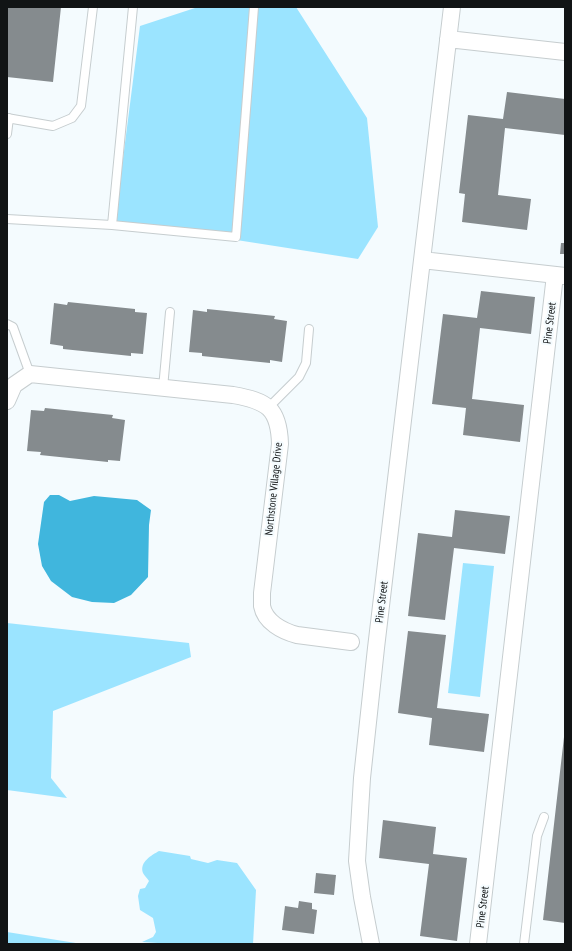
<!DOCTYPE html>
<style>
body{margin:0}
#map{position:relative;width:572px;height:951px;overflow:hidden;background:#f4fbfe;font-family:"PT Sans Narrow",sans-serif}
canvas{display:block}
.frame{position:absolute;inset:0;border:8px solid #111415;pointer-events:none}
</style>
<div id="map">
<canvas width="572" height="951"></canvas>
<div class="frame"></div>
</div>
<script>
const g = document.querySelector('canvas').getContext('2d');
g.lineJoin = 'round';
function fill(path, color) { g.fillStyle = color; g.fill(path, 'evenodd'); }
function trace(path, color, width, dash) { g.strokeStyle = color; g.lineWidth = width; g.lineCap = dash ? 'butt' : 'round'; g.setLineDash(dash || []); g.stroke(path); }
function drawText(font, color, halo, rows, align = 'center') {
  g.font = font + ' "PT Sans Narrow",sans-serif'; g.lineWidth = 4; g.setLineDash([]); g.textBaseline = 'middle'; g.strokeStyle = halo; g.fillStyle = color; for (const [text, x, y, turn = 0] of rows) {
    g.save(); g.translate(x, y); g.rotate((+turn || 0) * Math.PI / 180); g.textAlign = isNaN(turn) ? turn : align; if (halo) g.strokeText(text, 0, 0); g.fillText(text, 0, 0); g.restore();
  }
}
const green = new Path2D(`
 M198,7H296L367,118L378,227L358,259L115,221L140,26Z
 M463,563L494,566L480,697L448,693Z
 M7,623L189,643L191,657L53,711L51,778L67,798L7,790Z
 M159,851L190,856L191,859L208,863L217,860L237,863L256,890L253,944H173L142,942L153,937L156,932L153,918L140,910L138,896L140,889L145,888L149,881C147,878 144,875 143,873C139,862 152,855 159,851Z
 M7,932L82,944H7Z`);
const water = new Path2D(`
 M50,495H59L70,501L94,496L137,500L151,510L149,525L148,577L131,595L114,603L92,602L72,597L51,581L42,566L38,544L44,502Z`);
const building = new Path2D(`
 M7,7H61L53,82L7,77Z
 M507,92L565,99V135L505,128L498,195L531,199L527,230L462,222L465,194L459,193L468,115L503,119Z
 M561,243H565V254H560Z
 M481,291L535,297L531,334L480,328L472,399L524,405L520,442L463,435L466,408L432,404L443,314L477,318Z
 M68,302L135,309V312L147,313L143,354L131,353V356L63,349V346L50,344L54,303L67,305Z
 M207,309L275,316L274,319L287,321L282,362L270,360V363L202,356V353L189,352L193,310L207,312Z
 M45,408L113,415L112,418L125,420L120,461L108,460V462L40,455L41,452L27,451L31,410L44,411Z
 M455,510L510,516L505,554L454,548L445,620L408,616L418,533L452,537Z
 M408,631L446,635L437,708L489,714L484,752L429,745L432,718L398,713Z
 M564,737H565V923L543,920Z
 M383,820L436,827L433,854L467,858L457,941L420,936L429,864L379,858Z
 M316,873L336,875L334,895L314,893Z
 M299,901L312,903V909L317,910L314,934L282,930L285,906L298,908Z`);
const service = new Path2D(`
 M7,118L53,126L72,118L81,106L93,7
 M7,134L9,118
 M7,219L112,225L236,237L254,7
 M112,225L133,7
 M7,324L13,327L30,374
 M163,388L170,312
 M268,408L299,377L306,363L309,329
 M524,944L537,836L544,817`);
const minor = new Path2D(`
 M448,39L565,52
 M422,260L565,276
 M7,401L14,385L30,374L233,395C267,401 279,408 280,444L262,593C262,597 262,602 262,606C265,622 282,631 297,635L351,642
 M371,944L362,897L357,861L362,778L376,648L452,7
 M478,944L555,275`);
const streetNames = [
 ["Pine Street",550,323,-83],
 ["Northstone Village Drive",274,489,-84],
 ["Pine Street",382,602,-83],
 ["Pine Street",483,907,-83]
];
fill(green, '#9be4ff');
fill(water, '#40b6dd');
fill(building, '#858b8e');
trace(service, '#c6cdcf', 10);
trace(minor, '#c6cdcf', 18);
trace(service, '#fff', 8);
trace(minor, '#fff', 16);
drawText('11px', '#111415', '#f4fbfe', streetNames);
</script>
